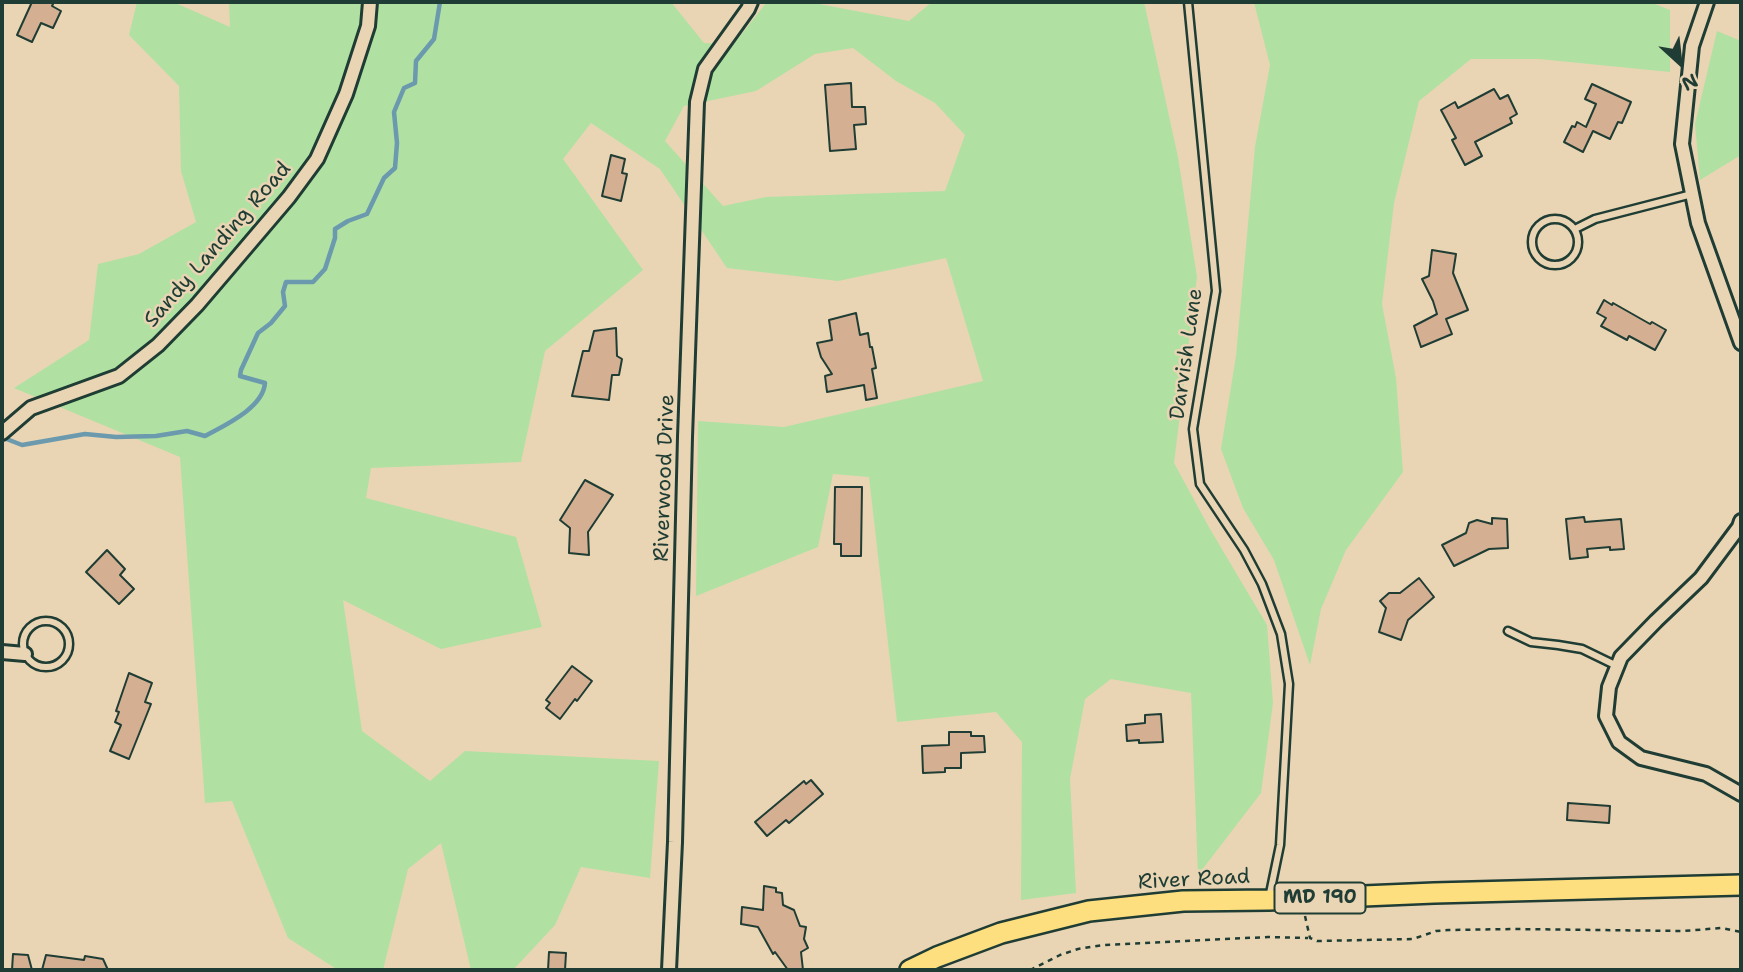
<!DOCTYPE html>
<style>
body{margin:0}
#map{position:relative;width:1743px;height:972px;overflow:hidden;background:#e9d5b3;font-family:"Shantell Sans",sans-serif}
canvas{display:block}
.frame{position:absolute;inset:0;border:4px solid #1f3d34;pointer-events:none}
.north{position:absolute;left:1645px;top:28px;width:70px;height:70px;-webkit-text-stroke:5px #e9d5b3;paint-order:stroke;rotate:153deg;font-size:19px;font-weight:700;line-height:28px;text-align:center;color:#1f3d34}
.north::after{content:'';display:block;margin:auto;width:24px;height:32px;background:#1f3d34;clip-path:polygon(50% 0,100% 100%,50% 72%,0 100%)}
</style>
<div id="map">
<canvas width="1743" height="972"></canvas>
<div class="frame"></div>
<div class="north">N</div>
</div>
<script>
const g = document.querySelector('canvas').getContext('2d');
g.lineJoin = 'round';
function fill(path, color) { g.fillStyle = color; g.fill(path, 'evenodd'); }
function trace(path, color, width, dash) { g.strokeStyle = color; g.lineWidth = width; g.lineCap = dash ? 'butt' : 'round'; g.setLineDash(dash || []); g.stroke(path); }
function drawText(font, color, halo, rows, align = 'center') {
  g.font = font + ' "Shantell Sans",sans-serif'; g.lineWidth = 5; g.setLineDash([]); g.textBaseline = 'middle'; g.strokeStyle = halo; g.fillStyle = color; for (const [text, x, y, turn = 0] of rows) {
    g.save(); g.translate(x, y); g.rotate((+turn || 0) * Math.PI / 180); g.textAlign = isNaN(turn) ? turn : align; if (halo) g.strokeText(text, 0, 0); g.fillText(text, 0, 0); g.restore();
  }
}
const green = new Path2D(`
 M137,2H173L230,27L229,2H671L704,43L733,45L767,2H808L909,21L932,2H1144L1178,157L1197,277L1174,463L1210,529L1267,625L1273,703L1261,793L1198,875L1191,693L1111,679L1085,699L1070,779L1076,893L1021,900L1022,742L996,712L897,722L869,477L833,474L818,547L696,596L698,421L784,427L983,381L946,258L838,281L727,268L660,169L591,123L563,159L643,270L545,351L521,462L371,468L366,498L516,537L542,627L441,649L343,600L362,731L430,781L465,751L659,761L650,878L581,867L555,925L513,970H471L441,843L408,869L383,970H338L288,938L232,801L205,803L180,457L14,388L89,340L98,264L139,254L196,222L181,171L179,86L129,35ZM853,48L896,81L935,103L965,135L945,191L766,197L723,206L665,141L684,106L756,91L815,54Z
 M1254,2H1650L1670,10V72L1539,59H1471L1419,101L1394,203L1382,304L1396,378L1403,472L1346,550L1321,609L1310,665L1274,560L1243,508L1221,449L1236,356L1255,147L1270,65Z
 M1717,31L1741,41V155L1700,180L1695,124Z`);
const stream = new Path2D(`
 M4,438L22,445L85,434L116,437L156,436L187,431L205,436C225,425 263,408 265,383L240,376L241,370L258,333L271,323L285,306L283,292L286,282H313L325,269L335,238V229L348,221L367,214L384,178L395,168L397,143L394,112L404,88L415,83L416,61L434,39L440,2`);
const building = new Path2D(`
 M32,2H54L52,6L61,11L53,28L41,23L32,42L17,35Z
 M851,83L852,107H865L866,124L854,125L856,149L830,151L825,85Z
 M1592,84L1631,102L1622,123L1618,122L1610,139L1593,131L1583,152L1564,142L1572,126L1575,127L1577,122L1586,127L1596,104L1585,99Z
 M1494,89L1500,99L1508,95L1517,114L1510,118L1512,123L1475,142L1482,156L1465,165L1452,140L1456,138L1441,110L1455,102L1458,108Z
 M611,155L625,159L622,173L627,174L621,201L602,196Z
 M1432,250L1456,254L1453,273L1468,310L1446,319L1452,334L1421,347L1414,326L1437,314L1433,301L1422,279L1429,276Z
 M1604,300L1612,305L1613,303L1650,324L1652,322L1666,330L1655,350L1629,336L1627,340L1601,326L1606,318L1597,313Z
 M856,313L860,335L868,333L870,347H872L876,368L872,369L877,398L866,400L864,385L827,392L825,376L832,374L821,357L817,343L832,340L829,320Z
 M616,328L617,356L622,359L619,375H612L609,400L572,396L583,351H589L594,331Z
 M585,480L613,495L588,532L589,555L569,553L570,528L560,520Z
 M835,487H862L861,556H841V544H834Z
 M1584,517L1585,522L1621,519L1624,549L1610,550V547L1587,549L1588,557L1570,559L1566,519Z
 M1492,518L1507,519L1508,548L1489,549L1454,566L1442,545L1466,533L1469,523L1477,520L1492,524Z
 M107,550L125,569L120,575L134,589L119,604L86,572Z
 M1419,578L1434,597L1408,620L1401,640L1379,632L1386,608L1380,601L1389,593H1400Z
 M572,666L592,681L577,701L575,699L560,719L546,708L550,703L546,700Z
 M129,673L152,683L145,702L151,704L129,759L110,751L121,725L115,722L119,712L116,711Z
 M1161,714L1163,742L1139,743V740L1127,741L1126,725L1145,723V715Z
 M949,732H971V736H984L985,752L961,753V768H945V772L923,773L922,746L949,745Z
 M811,780L823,794L789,823L786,820L767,836L755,822L804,781L806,784Z
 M1568,803L1610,806L1609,823L1567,820Z
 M764,886L776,888V892L782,893L783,905L794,910L800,926L806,927L804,939L808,948L801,952L803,970H788L775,952L773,954L758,927L741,924L742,907L763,910Z
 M549,952L566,953L565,970H548Z
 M13,954L28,955L32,970H12Z
 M46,955L84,960L85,956L103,959L108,970H42Z`);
const path = new Path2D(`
 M1305,916L1310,938L1317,941L1413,939L1436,931L1448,930L1514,929L1683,931L1721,928L1741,932
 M1030,970L1060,955L1078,949L1103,945L1268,937L1308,938`);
const lane = new Path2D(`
 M1188,2L1216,291L1193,429L1200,484L1244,550L1262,584L1281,634L1289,684L1280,845L1269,898
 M1532 242a23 23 0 1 1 46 0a23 23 0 1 1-46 0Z
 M1575,229L1595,219L1692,194
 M23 644a23 23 0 1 1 46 0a23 23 0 1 1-46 0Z
 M1508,631L1531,642L1558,645L1582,649L1617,666`);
const street = new Path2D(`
 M1707,2L1692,46L1682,144L1698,223L1741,343
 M2,433L31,408L119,376L158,345L197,305L232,264L289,197L317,159L346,94L368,26L370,2
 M1741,521L1739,527L1701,578L1656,621L1621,657L1609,687L1606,716L1619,742L1641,758L1706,774L1741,794
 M2,652L25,654
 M669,970L675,842L685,437L697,102L705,69L748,9L751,2`);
const primary = new Path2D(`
 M910,970L937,957L1001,933L1089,911L1183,901L1269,900L1434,893L1741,885`);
const shields = [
 [1320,898,91]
];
const shieldNames = [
 ["MD 190",1320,898]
];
const streetNames = [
 ["Sandy Landing Road",218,245,-49],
 ["Darvish Lane",1187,354,-82],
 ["Riverwood Drive",665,478,-88],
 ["River Road",1194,880,-3]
];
fill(green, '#b0e1a2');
trace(stream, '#6b99ad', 4.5);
fill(building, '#d4af92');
trace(building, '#1f3d34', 2);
trace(lane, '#1f3d34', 11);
trace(street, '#1f3d34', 18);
trace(primary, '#1f3d34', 24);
trace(path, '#1f3d34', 2.5, [5, 5]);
trace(lane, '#e9d5b3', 6);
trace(street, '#e9d5b3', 12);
trace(primary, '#fedf80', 19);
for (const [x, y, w] of shields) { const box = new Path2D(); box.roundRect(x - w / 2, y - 15.5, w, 31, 5); g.fillStyle = '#e9d5b3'; g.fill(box); trace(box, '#1f3d34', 2); }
drawText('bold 19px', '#1f3d34', null, shieldNames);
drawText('21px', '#1f3d34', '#e9d5b3', streetNames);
</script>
